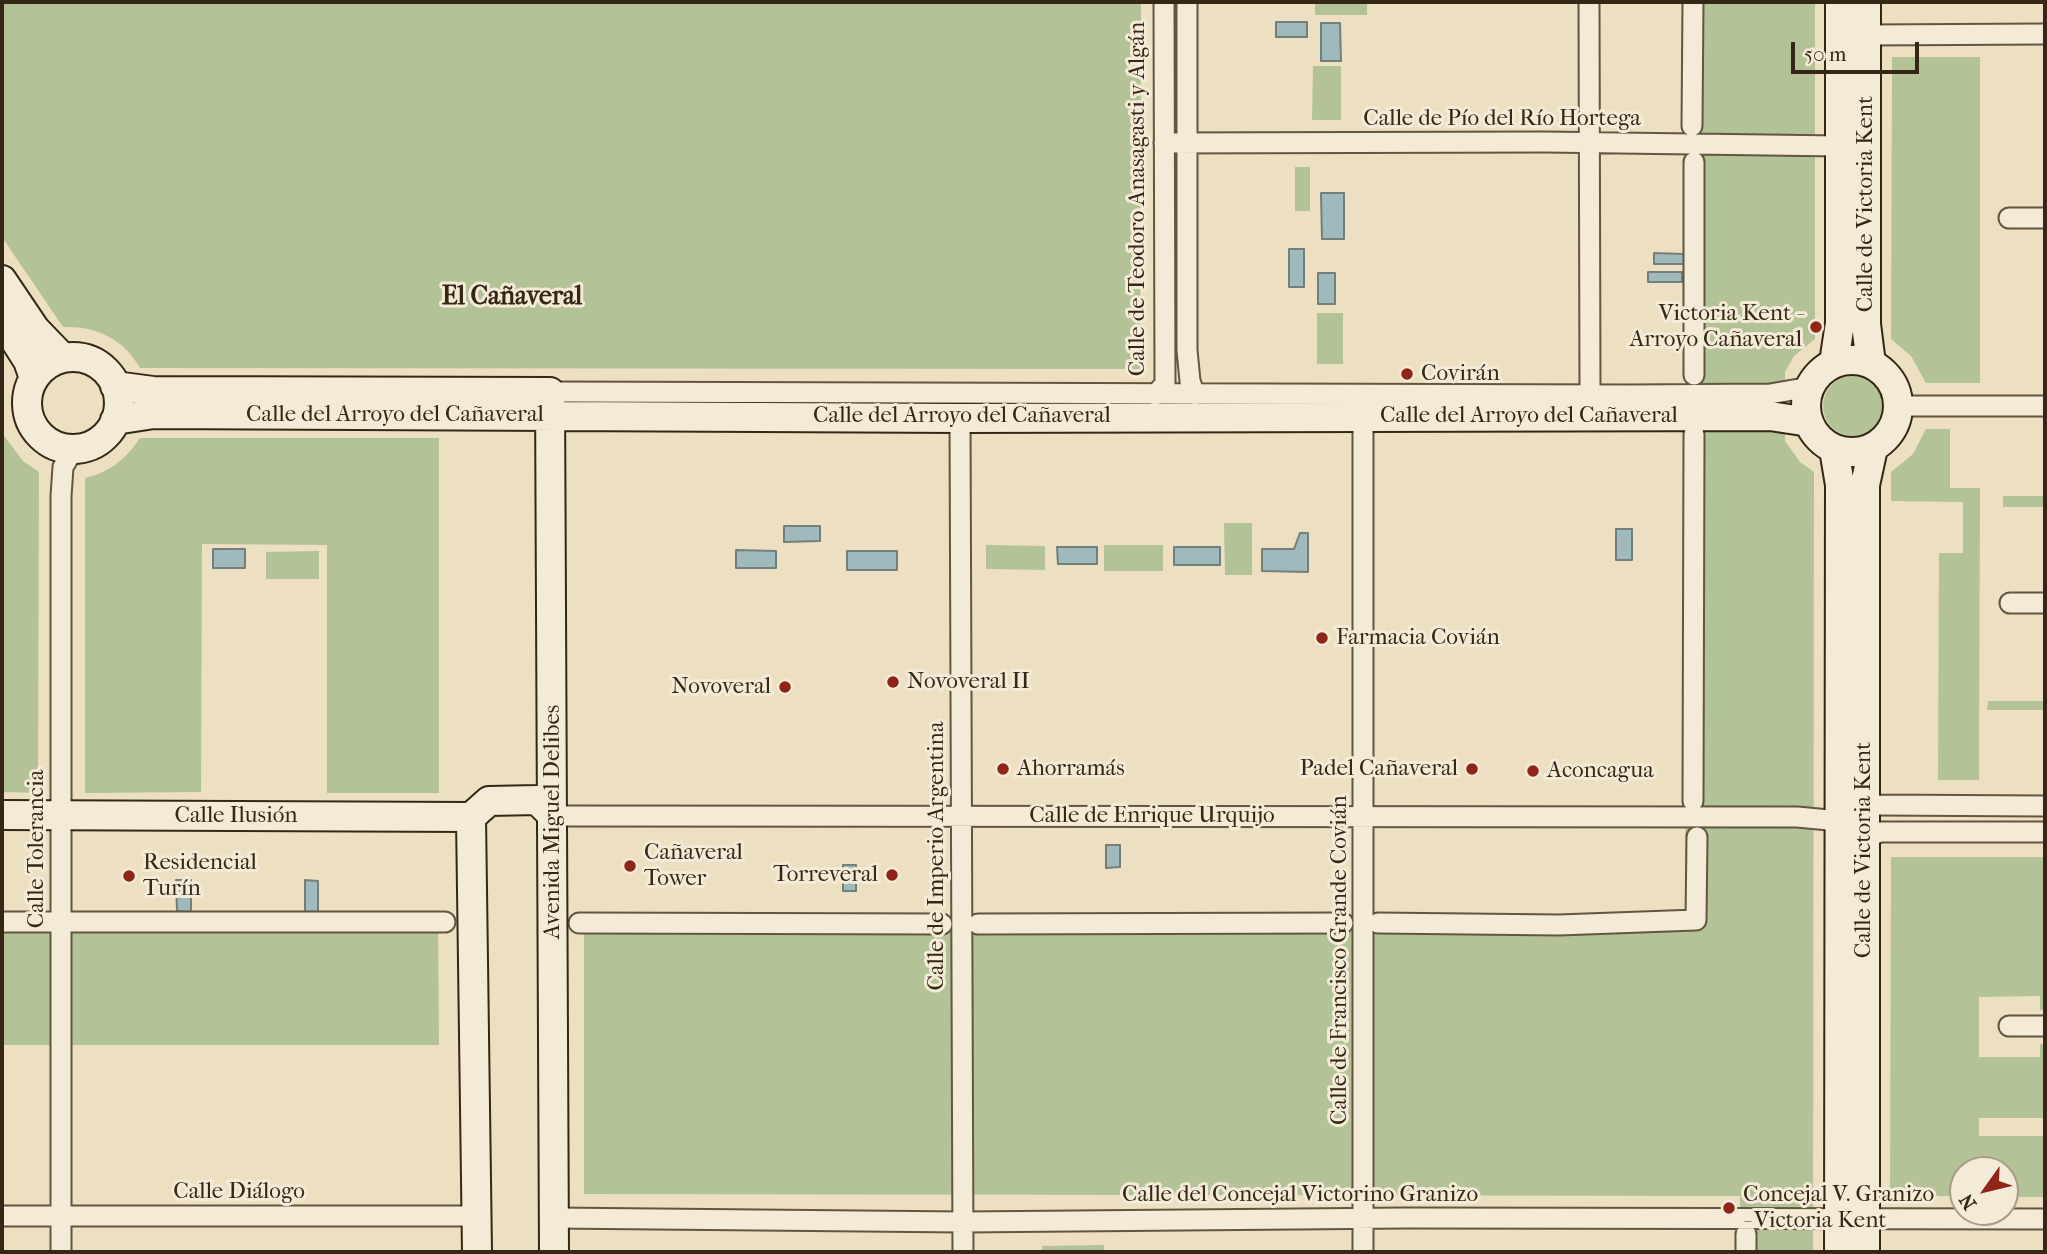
<!DOCTYPE html>
<meta charset="utf-8">
<style>
body{margin:0}
#map{position:relative;width:2047px;height:1254px;overflow:hidden;background:#eddfc1;font-family:"IM FELL French Canon",serif}
canvas{display:block}
.frame{position:absolute;inset:0;border:4px solid #352715;pointer-events:none}
.north{position:absolute;left:1949px;top:1156px;width:70px;height:70px;box-sizing:border-box;background:#f3ead7;border:2px solid #a79c89;border-radius:50%;rotate:236deg;font-size:19px;font-weight:700;line-height:28px;text-align:center;color:#352715}
.north::after{content:'';display:block;margin:auto;width:24px;height:32px;background:#8f2418;clip-path:polygon(50% 0,100% 100%,50% 72%,0 100%)}
.scale{position:absolute;left:1791px;top:42px;width:128px;height:32px;box-sizing:border-box;border:4px solid #352715;border-top:0;padding-left:9px;font-size:21px;line-height:24px;white-space:nowrap;color:#352715;-webkit-text-stroke:5px #f3ead7;paint-order:stroke}
</style>
<div id="map">
<canvas width="2047" height="1254"></canvas>
<div class="frame"></div>
<div class="north">N</div>
<div class="scale">50 m</div>
</div>
<script>
const g = document.querySelector('canvas').getContext('2d');
g.lineJoin = 'round';
function fill(path, color) { g.fillStyle = color; g.fill(path, 'evenodd'); }
function trace(path, color, width, dash) { g.strokeStyle = color; g.lineWidth = width; g.lineCap = dash ? 'butt' : 'round'; g.setLineDash(dash || []); g.stroke(path); }
function drawText(font, color, halo, rows, align = 'center') {
  g.font = font + ' "IM FELL French Canon",serif'; g.lineWidth = 6; g.setLineDash([]); g.textBaseline = 'middle'; g.strokeStyle = halo; g.fillStyle = color; for (const [text, x, y, turn = 0] of rows) {
    g.save(); g.translate(x, y); g.rotate((+turn || 0) * Math.PI / 180); g.textAlign = isNaN(turn) ? turn : align; if (halo) g.strokeText(text, 0, 0); g.fillText(text, 0, 0); g.restore();
  }
}
const green = new Path2D(`
 M2,2H1141L1140,369L140,368C123,338 96,326 63,327L2,237Z
 M1315,2H1367V15H1315Z
 M1688,2H1815V339L1794,356L1785,372V441L1800,462L1814,472L1813,1252H1740V1196L584,1194V916L1685,917Z
 M1892,57H1980V383H1926L1911,356L1891,339Z
 M1313,66H1341V120H1312Z
 M1295,167H1310V211H1295Z
 M1317,313H1343V364H1317Z
 M1823 406a30 30 0 1 1 60 0a30 30 0 1 1-60 0Z
 M1926,429H1950V488H1980L1979,780H1938L1939,553H1963V502L1891,501V472L1913,454Z
 M2,433L23,461L39,472L38,793L2,792Z
 M140,438H439V793H327V545L202,544L201,792L85,793V478C110,472 126,459 140,438Z
 M2003,496H2045V507H2003Z
 M1224,523H1252V575H1225Z
 M986,545L1045,546V570L986,569Z
 M1104,545H1163V571H1104Z
 M319,551V579H266V552Z
 M1988,701H2045V710H1987Z
 M1891,857H2045V1010H2040V996L1979,997V1057H2040V1044H2045V1118H1979V1136H2045V1197H2005V1170H1963V1196H1890Z
 M2,914L438,915L439,1045H2Z
 M1104,1245V1252H1042V1246Z`);
const water = new Path2D(`
 M1276,22H1307V37H1276Z
 M1321,23H1340L1341,61H1321Z
 M1321,193H1344V239H1322Z
 M1289,249H1304V287H1289Z
 M1654,253L1684,254V264H1654Z
 M1648,272H1682V282H1648Z
 M1318,273H1335V304H1318Z
 M784,526H820V541L784,542Z
 M1616,529H1632V560H1616Z
 M1300,533H1308V572L1262,571V549H1294Z
 M1057,547H1097V564H1058Z
 M1174,547H1220V565H1174Z
 M213,549H245V568H213Z
 M736,550L776,551V568H736Z
 M847,551H897V570H847Z
 M1106,845H1120V867L1106,868Z
 M843,865H856V891H843Z
 M176,880H191V912L177,911Z
 M305,880L318,881V912H305Z`);
const street = new Path2D(`
 M1187,2V350L1190,381L1195,395
 M1589,2L1590,394
 M1866,35L2045,34
 M1692,126L1693,2
 M1164,143L1545,142L1840,146
 M2009,218H2045
 M1694,375V162
 M550,392L1630,395L1770,394L1810,387
 M1155,395L1165,384L1164,2
 M1898,406H2045
 M1363,416V1252
 M960,418L963,1252
 M2010,603H2045
 M1693,801L1694,434
 M1863,801L1877,805L2045,806
 M553,816L1797,817L1829,820L1841,831
 M1863,839L1880,832H2045
 M2,922H445
 M579,923L942,924
 M1378,923L1559,925L1696,920L1697,837
 M978,924L1343,923
 M2009,1026H2045
 M2,1216H477
 M554,1218L963,1222L1406,1218L2045,1219
 M1746,1234V1252
 M61,1252V496L63,467L74,449`);
const secondary = new Path2D(`
 M1866,2V324L1871,364
 M2,280L35,329L63,358
 M2,320L28,361L34,378
 M27 403a46 46 0 1 1 92 0a46 46 0 1 1-92 0Z
 M1806 406a46 46 0 1 1 92 0a46 46 0 1 1-92 0Z
 M1834,363L1840,323V2
 M115,386L153,391L550,392L554,1252
 M115,420L154,414L960,418L1770,416L1809,422
 M1834,449L1840,485L1839,1252
 M2,815L471,817
 M471,817L477,1252
 M471,817L489,801L537,800L553,816
 M1865,1252V485L1873,448`);
const markers = [
 [1816,327,7,"#8f2418"],
 [1407,374,7,"#8f2418"],
 [1322,638,7,"#8f2418"],
 [893,682,7,"#8f2418"],
 [785,687,7,"#8f2418"],
 [1003,769,7,"#8f2418"],
 [1472,769,7,"#8f2418"],
 [1533,771,7,"#8f2418"],
 [630,866,7,"#8f2418"],
 [892,875,7,"#8f2418"],
 [129,876,7,"#8f2418"],
 [1729,1208,7,"#8f2418"]
];
const streetNames = [
 ["Calle de Pío del Río Hortega",1502,119],
 ["Calle de Teodoro Anasagasti y Algán",1138,199,-90],
 ["Calle de Victoria Kent",1866,204,-90],
 ["Calle del Arroyo del Cañaveral",395,415],
 ["Calle del Arroyo del Cañaveral",962,416],
 ["Calle del Arroyo del Cañaveral",1529,416],
 ["Calle Ilusión",236,816],
 ["Calle de Enrique Urquijo",1152,816],
 ["Avenida Miguel Delibes",553,822,-90],
 ["Calle Tolerancia",37,849,-90],
 ["Calle de Victoria Kent",1864,850,-90],
 ["Calle de Imperio Argentina",937,856,-90],
 ["Calle de Francisco Grande Covián",1340,960,-90],
 ["Calle Diálogo",239,1192],
 ["Calle del Concejal Victorino Granizo",1300,1195]
];
const poiNames = [
 ["Victoria Kent -",1802,314,"right"],
 ["Arroyo Cañaveral",1802,340,"right"],
 ["Covirán",1421,374],
 ["Farmacia Covián",1336,638],
 ["Novoveral II",907,682],
 ["Novoveral",771,687,"right"],
 ["Ahorramás",1017,769],
 ["Padel Cañaveral",1458,769,"right"],
 ["Aconcagua",1547,771],
 ["Cañaveral",644,853],
 ["Tower",644,879],
 ["Residencial",143,863],
 ["Turín",143,889],
 ["Torreveral",878,875,"right"],
 ["Concejal V. Granizo",1743,1195],
 ["- Victoria Kent",1743,1221]
];
const quarterNames = [
 ["El Cañaveral",512,298]
];
fill(green, '#b3c397');
fill(water, '#9ebabd');
trace(water, '#747f7a', 2);
trace(street, '#635540', 23);
trace(secondary, '#352715', 32);
trace(street, '#f3ead7', 19);
trace(secondary, '#f3ead7', 28);
for (const [x, y, r, color] of markers) { const dot = new Path2D(); dot.arc(x, y, r, 0, 2 * Math.PI); g.fillStyle = color; g.fill(dot); trace(dot, '#f3ead7', 2.5); }
drawText('23px', '#352715', '#f3ead7', streetNames);
drawText('23px', '#352715', '#f3ead7', poiNames, 'left');
drawText('bold 26px', '#352715', '#f3ead7', quarterNames);
</script>
